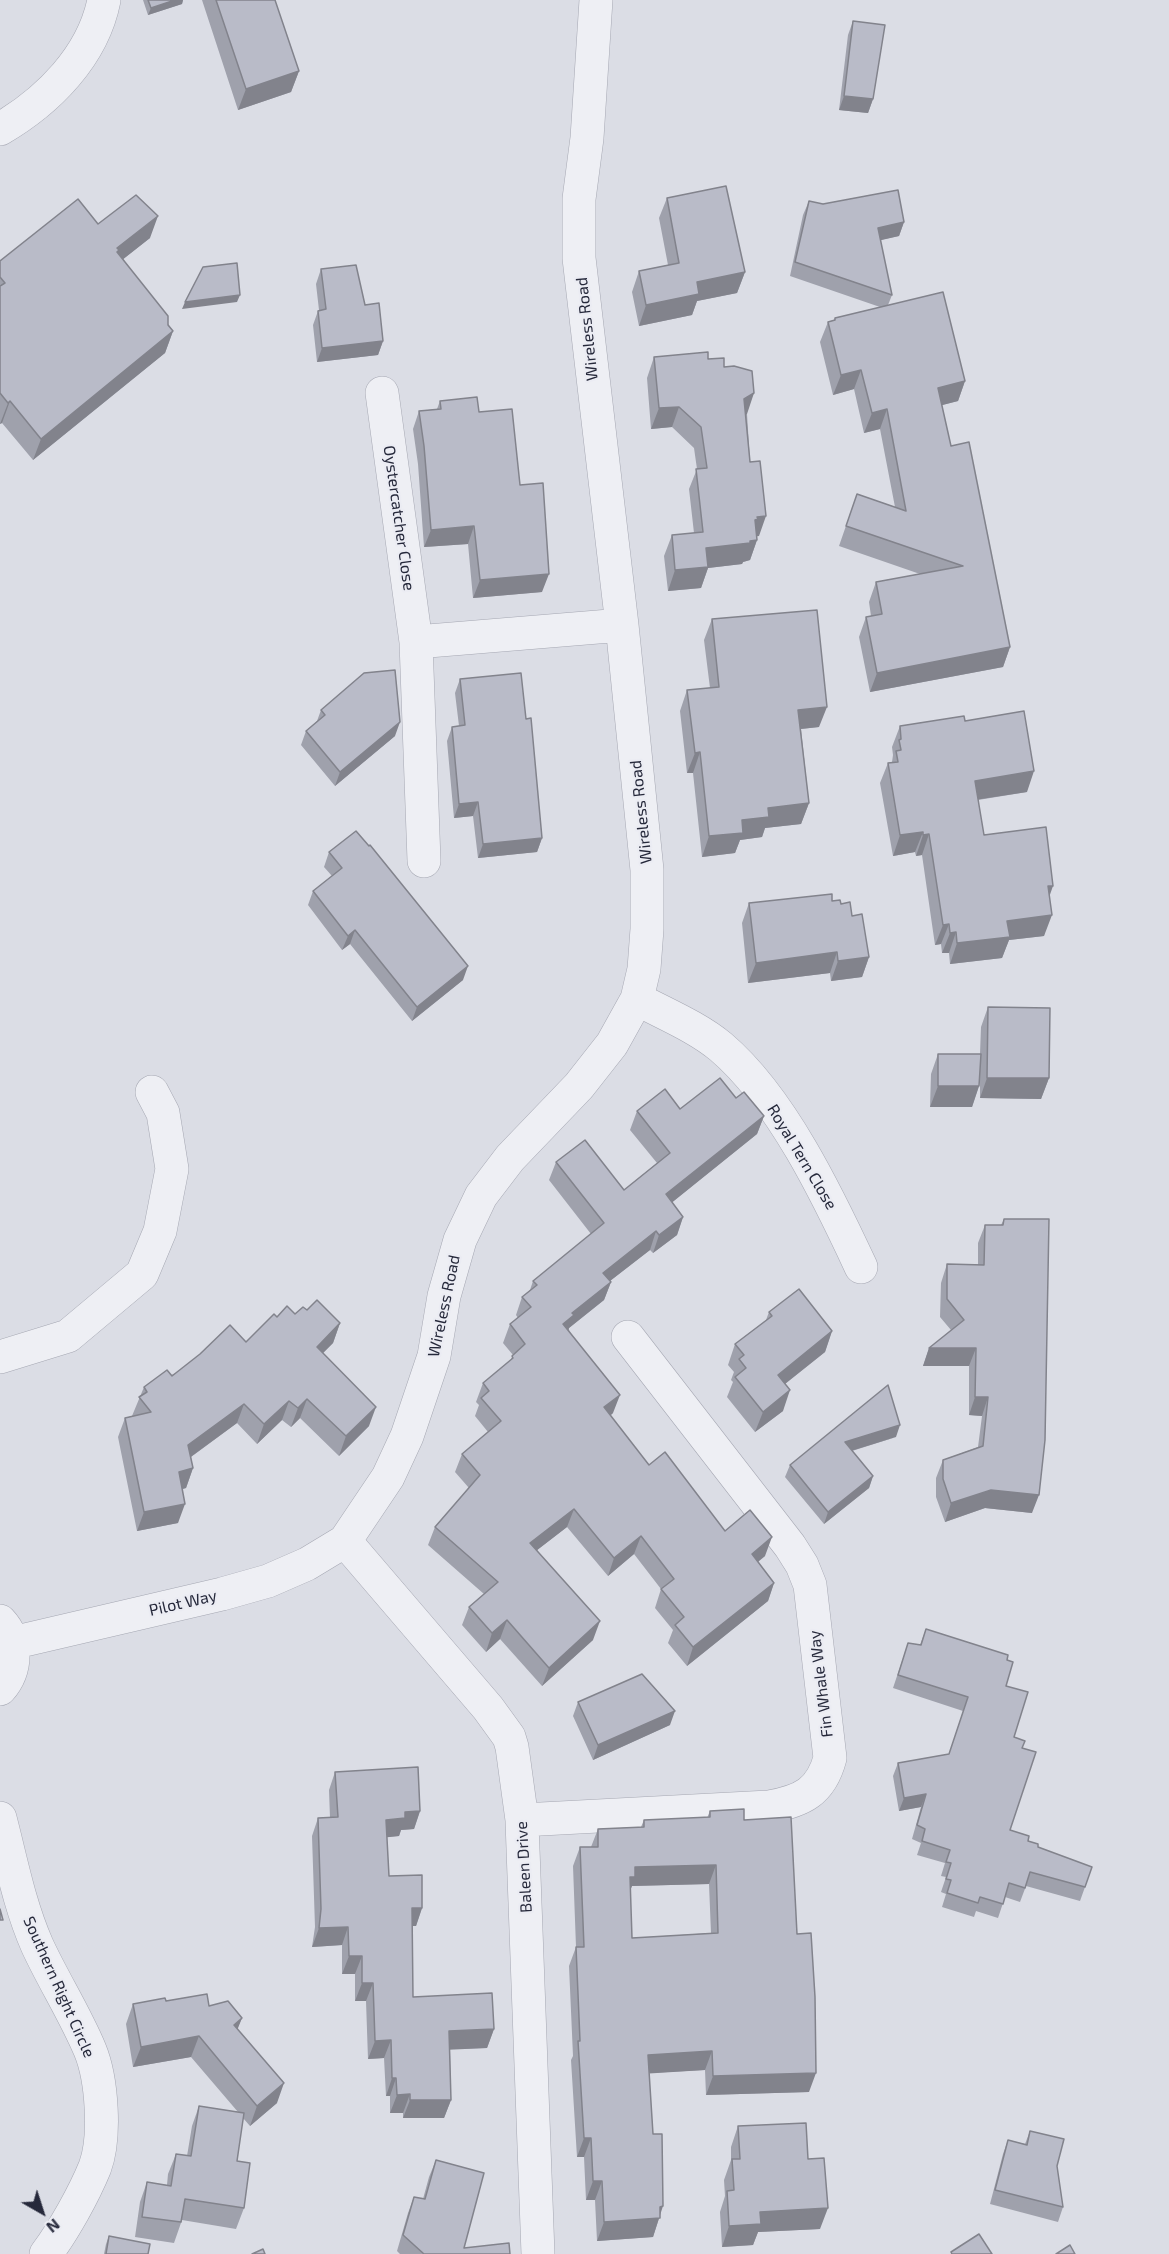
<!DOCTYPE html>
<style>
body{margin:0}
#map{position:relative;width:1169px;height:2254px;overflow:hidden;background:#dbdde5;font-family:"Exo 2",sans-serif}
canvas{display:block}
.north{position:absolute;left:12px;top:2182px;width:60px;height:60px;-webkit-text-stroke:4px #ebecf3;paint-order:stroke;rotate:141deg;font-size:16px;font-weight:700;line-height:24px;text-align:center;color:#26293b}
.north::after{content:'';display:block;margin:auto;width:21px;height:27px;background:#26293b;clip-path:polygon(50% 0,100% 100%,50% 72%,0 100%)}
</style>
<div id="map">
<canvas width="1169" height="2254"></canvas>
<div class="north">N</div>
</div>
<script>
const g = document.querySelector('canvas').getContext('2d');
g.lineJoin = 'round';
function trace(path, color, width, dash) { g.strokeStyle = color; g.lineWidth = width; g.lineCap = dash ? 'butt' : 'round'; g.setLineDash(dash || []); g.stroke(path); }
function fill(path, color) { g.fillStyle = color; g.fill(path, 'evenodd'); }
function drawText(font, color, halo, rows, align = 'center') {
  g.font = font + ' "Exo 2",sans-serif'; g.lineWidth = 4.5; g.setLineDash([]); g.textBaseline = 'middle'; g.strokeStyle = halo; g.fillStyle = color; for (const [text, x, y, turn = 0] of rows) {
    g.save(); g.translate(x, y); g.rotate((+turn || 0) * Math.PI / 180); g.textAlign = isNaN(turn) ? turn : align; if (halo) g.strokeText(text, 0, 0); g.fillText(text, 0, 0); g.restore();
  }
}
const minor = new Path2D(`
 M0,129C48,101 93,56 104,0
 M382,393L416,642L424,861
 M416,642L622,625
 M637,999C665,1014 697,1027 721,1047C781,1098 828,1196 861,1267
 M0,1357L68,1336L142,1274L160,1231L172,1169L163,1113L152,1092
 M345,1541L488,1708L509,1737L512,1747L522,1820L523,1849L538,2254
 M0,1621C18,1640 17,1670 0,1689
 M12,1643L222,1594L268,1581L307,1564L345,1541L388,1477L407,1436L434,1356L444,1296L460,1240L481,1196L510,1158L579,1086L612,1044L637,999L644,969L647,929V870L622,625L579,258V199L587,138L596,0
 M0,1818C11,1860 19,1904 37,1945C53,1980 75,2014 90,2050C102,2079 106,2137 95,2167C84,2194 64,2230 46,2254
 M522,1820L769,1807C802,1801 821,1792 830,1758L810,1585L802,1565L790,1546L628,1337`);
const wall = new Path2D(`
 M143,0H183L182,4L148,15Z
 M202,0H275L299,71L291,92L238,110Z
 M853,21L873,99L868,113L839,110L848,35Z
 M667,198L745,272L737,293L697,301L692,315L639,326L632,292L639,271L668,265L659,218Z
 M809,201L904,222L899,236L880,240L892,295L888,305L965,381L958,401L942,405L951,446L1010,647L1003,667L870,692L859,637L866,617L871,616L869,602L876,582L920,574L839,546L857,494L895,507L880,429L864,433L854,389L833,395L820,342L828,322L834,320L835,318L880,307L790,276L803,215Z
 M98,224L150,238L123,259L173,331L165,353L33,460L2,423L0,424V261Z
 M321,269L383,341L378,355L317,362L313,325L318,311L319,310L316,284Z
 M654,357L708,359L724,367L747,414L750,462L759,536H757V540L750,560L743,562L742,564L708,568L701,588L668,591L664,556L672,535L694,533L689,489L697,469L694,448L672,427L651,429L647,378Z
 M440,401L479,412L520,485L542,592L473,598L468,544L424,547L418,464L413,429L419,411L437,409Z
 M712,619L819,727L801,729L809,803L801,824L765,828L762,837L740,840L735,853L702,857L693,773H687L680,711L687,690L710,688L704,640Z
 M460,679L526,719L542,838L537,852L478,858L473,816L454,818L447,741L452,727L459,726L455,693Z
 M321,710L395,736L335,786L301,745L306,731L317,721Z
 M965,721L1027,792L978,800L984,835L1050,896L1044,936L1009,940L1002,958L950,964L949,953H942L941,944L935,945L922,855L916,856L915,852L893,856L880,783L888,763L892,762L893,755L892,747L900,726Z
 M329,852L463,980L412,1021L350,944L342,950L308,905L313,891L332,876L324,867Z
 M832,901L841,904L852,916L869,957L862,977L831,981L830,973L748,983L742,923L749,903Z
 M988,1007L1049,1078L1041,1099L980,1098V1075L979,1086L972,1107H930L931,1074L938,1054H980L981,1027Z
 M736,1098L764,1116L757,1134L672,1202L683,1217L677,1235L653,1253L650,1250L610,1281L611,1282L604,1300L569,1328V1330L613,1413L610,1416L649,1465L725,1531L765,1556L758,1562L774,1583L768,1601L687,1666L668,1643L673,1630L655,1608L661,1589L634,1554L608,1576L567,1527L537,1550L593,1640L542,1686L500,1639L486,1652L462,1625L469,1607L484,1594L428,1545L435,1527L469,1488L455,1472L462,1454L488,1432L475,1416L479,1405L476,1402L483,1383L510,1361L513,1355L503,1343L510,1324L518,1318L516,1315L522,1297L530,1290L533,1281L591,1234L549,1180L556,1162L624,1190L657,1163L630,1130L637,1111L680,1109Z
 M1004,1219L1032,1513L985,1508L945,1522L936,1497V1478L943,1460L978,1447L982,1416L969,1415V1366H923L929,1348L951,1330L940,1317L941,1283L947,1264L978,1265V1243L985,1225H1001Z
 M307,1310L340,1323L333,1343L323,1353L369,1426L339,1456L300,1418L291,1427L282,1420L257,1444L237,1423L191,1457L193,1468L186,1488L182,1489L178,1523L137,1531L118,1437L125,1418L132,1416L144,1387L246,1342L277,1317L295,1314Z
 M769,1312L832,1331L825,1352L785,1384L783,1411L755,1432L727,1397L733,1382L731,1380L734,1372L728,1365L735,1344L766,1320Z
 M896,1437L852,1451L873,1476L869,1488L824,1524L785,1477L790,1465Z
 M926,1629L1007,1660L1006,1686L1014,1737L1022,1748L1010,1830L1038,1847L1085,1887L1080,1901L1026,1886L1020,1902L1005,1897L998,1918L976,1911L974,1917L942,1907L946,1894L941,1892L946,1877L941,1876L945,1863L917,1855L921,1843L912,1839L921,1807L899,1811L893,1776L898,1763L949,1754L963,1711L893,1688L908,1643L920,1645Z
 M578,1702L670,1725L593,1760L573,1716Z
 M335,1772L420,1811L414,1829L401,1830L399,1836L387,1837L389,1876L422,1908L416,1926H413V1997L494,2029L487,2048L450,2049L451,2100L444,2118H403V2113H390V2096H386L384,2058L368,2059L366,2001H355V1974H342V1945L312,1947L315,1927L312,1836L318,1818H330L329,1790Z
 M710,1811L744,1820L797,1934L809,2092L706,2095L705,2070L649,2073L653,2134L660,2215L653,2237L597,2241L595,2200H586L584,2157H577L571,2060L573,2056L569,1966L576,1947L573,1866L580,1847H591L598,1829L641,1827L644,1820L707,1818ZM709,1884L711,1933L632,1938L630,1890L632,1886Z
 M166,2001L209,2006L242,2018L237,2029L277,2103L250,2126L243,2118L237,2161L244,2208L236,2229L182,2220L174,2243L135,2237L140,2202L147,2182L167,2185L168,2174L176,2154L187,2156L192,2126L199,2106L238,2112L191,2057L133,2067L126,2024L133,2004Z
 M738,2126L808,2159L820,2229L758,2232L753,2245L722,2247L720,2212L725,2196L724,2180L731,2160V2147Z
 M1030,2131L1057,2166L1063,2207L1058,2222L990,2204L1003,2154L1008,2140L1025,2144Z
 M436,2160L464,2248L510,2254H400L397,2251L408,2213L414,2197L423,2199L429,2177Z
 M109,2236L148,2254H104L106,2244Z`);
const shadedWall = new Path2D(`
 M175,0H183L182,4L148,15L151,8Z
 M299,71L291,92L238,110L246,89Z
 M844,96L873,99L868,113L839,110Z
 M158,216L150,238L112,268L117,248Z
 M904,222L899,236L873,242L878,228Z
 M745,272L737,293L697,301L692,315L639,326L646,305L697,282Z
 M240,295L237,302L182,309L185,302Z
 M173,331L165,353L33,460L41,439Z
 M383,341L378,355L317,362L322,348Z
 M861,370L854,389L833,395L841,375Z
 M965,381L958,401L931,408L938,388Z
 M754,393L747,414L737,419L744,399Z
 M10,401L2,423L0,424L8,403Z
 M679,407L672,427L651,429L659,408Z
 M887,409L880,429L864,433L872,413Z
 M766,516L759,536L751,537L755,520L757,517Z
 M474,526L468,544L424,547L431,530Z
 M757,540L750,560L743,562L742,564L708,568L701,588L668,591L675,570L706,548Z
 M549,574L542,592L473,598L480,580Z
 M1010,647L1003,667L870,692L877,673Z
 M827,707L819,727L791,730L798,710Z
 M400,722L395,736L335,786L340,772Z
 M700,752L693,773H687L695,753Z
 M1034,771L1027,792L968,801L975,781Z
 M478,802L473,816L454,818L459,804Z
 M809,803L801,824L765,828L762,837L740,840L735,853L702,857L709,836L742,820L768,808Z
 M923,832L915,852L893,856L900,835Z
 M929,834L922,855L916,856L923,835Z
 M542,838L537,852L478,858L483,844Z
 M1048,886H1053L1046,906Z
 M1052,915L1044,936L1009,940L1002,958L950,964L957,943L1007,921Z
 M949,924L941,944L935,945L943,925Z
 M355,930L350,944L342,950L348,936Z
 M956,932L949,953H942L950,933Z
 M837,952L830,973L748,983L756,963Z
 M869,957L862,977L831,981L838,961Z
 M468,966L463,980L412,1021L417,1007Z
 M987,1078H1049L1041,1099L980,1098Z
 M938,1086H979L972,1107H930Z
 M764,1116L757,1134L659,1213L666,1194Z
 M683,1217L677,1235L653,1253L659,1235Z
 M656,1231L650,1250L597,1291L603,1273Z
 M611,1282L604,1300L569,1328L567,1333L563,1324L572,1313Z
 M340,1323L333,1343L310,1366L317,1347Z
 M832,1331L825,1352L771,1395L778,1375Z
 M929,1348H976L969,1366H923Z
 M790,1390L783,1411L755,1432L763,1412Z
 M620,1395L613,1413L597,1426L604,1407Z
 M975,1397H988L982,1416L969,1415Z
 M307,1399L300,1418L291,1427L298,1408Z
 M289,1401L282,1420L257,1444L264,1424Z
 M244,1404L237,1423L181,1464L188,1445Z
 M376,1407L369,1426L339,1456L346,1436Z
 M900,1425L896,1437L841,1454L845,1442Z
 M193,1468L186,1488L172,1492L179,1472Z
 M873,1476L869,1488L824,1524L828,1512Z
 M991,1490L1039,1495L1032,1513L985,1508L945,1522L951,1503Z
 M185,1504L178,1523L137,1531L144,1512Z
 M574,1509L567,1527L523,1561L530,1543Z
 M641,1536L634,1554L608,1576L614,1558Z
 M772,1537L765,1556L745,1572L752,1554Z
 M774,1583L768,1601L687,1666L693,1647Z
 M507,1620L500,1639L486,1652L492,1633Z
 M600,1621L593,1640L542,1686L549,1668Z
 M675,1711L670,1725L593,1760L598,1745Z
 M926,1794L921,1807L899,1811L904,1798Z
 M420,1811L414,1829L401,1830L399,1836L380,1838L386,1820L405,1812Z
 M716,1865L709,1884L632,1886L628,1896L630,1877L635,1867Z
 M412,1908H422L416,1926H406Z
 M348,1927L342,1945L312,1947L319,1928Z
 M349,1956H362L355,1974H342Z
 M362,1983H373L366,2001H355Z
 M242,2018L234,2038V2025Z
 M494,2029L487,2048L443,2050L449,2031Z
 M199,2036L191,2057L133,2067L141,2047Z
 M391,2040L384,2058L368,2059L375,2041Z
 M712,2051L705,2070L641,2074L648,2055Z
 M816,2073L809,2092L706,2095L713,2076Z
 M392,2078H396L390,2096H386Z
 M284,2083L277,2103L250,2126L257,2106Z
 M410,2094L403,2113H390L397,2095Z
 M410,2100H451L444,2118H403Z
 M584,2138H591L584,2157H577Z
 M593,2181H602L595,2200H586Z
 M663,2206L653,2237L597,2241L604,2222Z
 M828,2208L820,2229L758,2232L753,2245L722,2247L729,2226L760,2212Z`);
const building = new Path2D(`
 M148,0H175L151,8Z
 M216,0H275L299,71L246,89Z
 M853,21L885,25L873,99L844,96Z
 M726,186L745,272L697,282L699,294L646,305L639,271L679,263L667,198Z
 M898,190L904,222L878,228L892,295L795,262L809,201L823,204Z
 M136,195L158,216L117,248L119,250L117,252L168,316V325L173,331L41,439L10,401L8,403L0,393V286L5,283L0,277V261L78,199L98,224Z
 M237,263L240,295L185,302L203,267Z
 M356,265L365,305L379,303L383,341L322,348L318,311L326,309L321,269Z
 M943,292L965,381L938,388L951,446L969,442L1010,647L877,673L866,617L882,614L876,582L963,566L846,526L857,494L906,511L887,409L872,413L861,370L841,375L828,322L835,320V318Z
 M708,352V359L724,358V367L734,366L752,371L754,393L744,399L750,462L760,461L766,516L757,517L758,519L755,520L757,540L750,541V543L706,548L708,567L675,570L672,535L703,532L696,469L707,468L701,427L679,407L659,408L654,357Z
 M477,397L479,412L512,409L520,485L543,483L549,574L480,580L474,526L431,530L424,446L419,411L441,409L440,401Z
 M817,610L827,707L798,710L809,803L768,808L769,817L742,820L743,833L709,836L700,752L695,753L687,690L719,687L712,619Z
 M395,670L400,722L340,772L306,731L325,715L321,710L364,673Z
 M521,673L526,719L531,718L542,838L483,844L478,802L459,804L452,727L465,725L460,679Z
 M1024,711L1034,771L975,781L984,835L1046,827L1053,886H1048L1052,915L1007,921L1010,937L957,943L956,932L950,933L949,924L943,925L929,834L923,835V832L900,835L888,763L898,762L896,751L901,750L899,740L901,739L900,726L964,716L965,721Z
 M356,831L369,846L370,845L468,966L417,1007L355,930L348,936L313,891L342,868L329,852Z
 M832,894V901L840,900L841,904L850,902L852,916L862,914L869,957L838,961L837,952L756,963L749,903Z
 M988,1007L1050,1008L1049,1078H987Z
 M938,1054H981L979,1086H938Z
 M720,1078L736,1098L744,1092L764,1116L666,1194L683,1217L659,1235L656,1231L603,1273L611,1282L572,1313L574,1315L563,1324L620,1395L604,1407L649,1465L665,1452L725,1531L750,1510L772,1537L752,1554L774,1583L693,1647L675,1625L684,1617L661,1589L674,1579L641,1536L614,1558L574,1509L530,1543L600,1621L549,1668L507,1620L492,1633L469,1607L498,1582L435,1527L480,1475L462,1454L501,1421L481,1398L489,1391L483,1383L513,1358L512,1356L525,1344L510,1324L531,1307L522,1297L537,1285L533,1281L604,1223L556,1162L585,1140L624,1190L670,1153L637,1111L665,1089L680,1109Z
 M1004,1219H1049L1045,1440L1039,1495L991,1490L951,1503L943,1479V1460L983,1446L988,1397H975L976,1348H929L964,1320L947,1299V1264L984,1265L985,1225H1003Z
 M799,1289L832,1331L778,1375L790,1390L763,1412L735,1377L746,1368L739,1359L744,1355L735,1344L772,1316L769,1312Z
 M317,1300L340,1323L317,1347L376,1407L346,1436L307,1399L298,1408L289,1401L264,1424L244,1404L188,1445L193,1468L179,1472L185,1504L144,1512L125,1418L151,1412L139,1397L147,1392L144,1387L167,1370L172,1376L200,1354L230,1325L246,1342L274,1314L277,1317L287,1306L295,1314L303,1307L307,1310Z
 M888,1385L900,1425L845,1442L873,1476L828,1512L790,1465Z
 M926,1629L1008,1655L1007,1660L1013,1662L1006,1686L1028,1692L1014,1737L1025,1741L1022,1748L1036,1752L1010,1830L1029,1836L1028,1841L1038,1844V1847L1092,1867L1085,1887L1030,1872L1025,1888L1009,1883L1003,1904L980,1897L978,1903L947,1893L951,1880L946,1879L951,1863L946,1862L950,1850L922,1841L925,1829L917,1825L926,1794L904,1798L898,1763L949,1754L968,1697L898,1675L908,1643L921,1645Z
 M642,1674L675,1711L598,1745L578,1702Z
 M418,1767L420,1811L405,1812V1818L386,1820L389,1876L422,1875V1908H412L413,1997L492,1993L494,2029L449,2031L451,2100H410V2094L397,2095L396,2078H392L391,2040L375,2041L373,1983H362V1956H349L348,1927L319,1928L321,1909L318,1818L338,1817L335,1772Z
 M744,1809V1820L791,1817L797,1934L811,1933L815,1997L816,2073L713,2076L712,2051L648,2055L653,2134H662L663,2206L660,2207V2218L604,2222L602,2181H593L591,2138H584L578,2041H580L576,1947H584L580,1847H598V1829L644,1827V1820L710,1817V1811ZM716,1865L718,1933L632,1938L630,1877H635V1867Z
 M0,1909L3,1920H0Z
 M207,1994L209,2006L228,2001L242,2018L234,2025L284,2083L257,2106L199,2036L141,2047L133,2004L165,1998L166,2001Z
 M199,2106L244,2113L237,2161L250,2163L244,2208L185,2199L181,2222L142,2217L147,2182L171,2186L176,2154L191,2156Z
 M806,2123L808,2159L824,2158L828,2208L760,2212L761,2224L729,2226L727,2191L734,2190L732,2159H740L738,2126Z
 M1030,2131L1064,2139L1057,2166L1063,2207L995,2190L1008,2140L1027,2145Z
 M436,2160L484,2173L464,2248L509,2243L510,2254H424L403,2235L414,2197L425,2199Z
 M979,2234L992,2254H952L951,2252Z
 M109,2236L150,2244L148,2254H106Z
 M1070,2245L1075,2254H1056Z
 M263,2249L265,2254H252Z`);
const streetNames = [
 ["Wireless Road",587,329,-96],
 ["Oystercatcher Close",399,518,82],
 ["Wireless Road",641,812,-96],
 ["Royal Tern Close",802,1157,59],
 ["Wireless Road",444,1306,-78],
 ["Pilot Way",183,1603,-13],
 ["Fin Whale Way",821,1684,-97],
 ["Baleen Drive",524,1867,-93],
 ["Southern Right Circle",59,1987,66]
];
trace(minor, '#a5a7b2', 34);
trace(minor, '#eeeff4', 33);
fill(wall, '#9fa1ac');
fill(shadedWall, '#82838c');
fill(building, '#b9bbc8');
trace(building, '#82838c', 1.5);
drawText('16px', '#26293b', '#ebecf3', streetNames);
</script>
